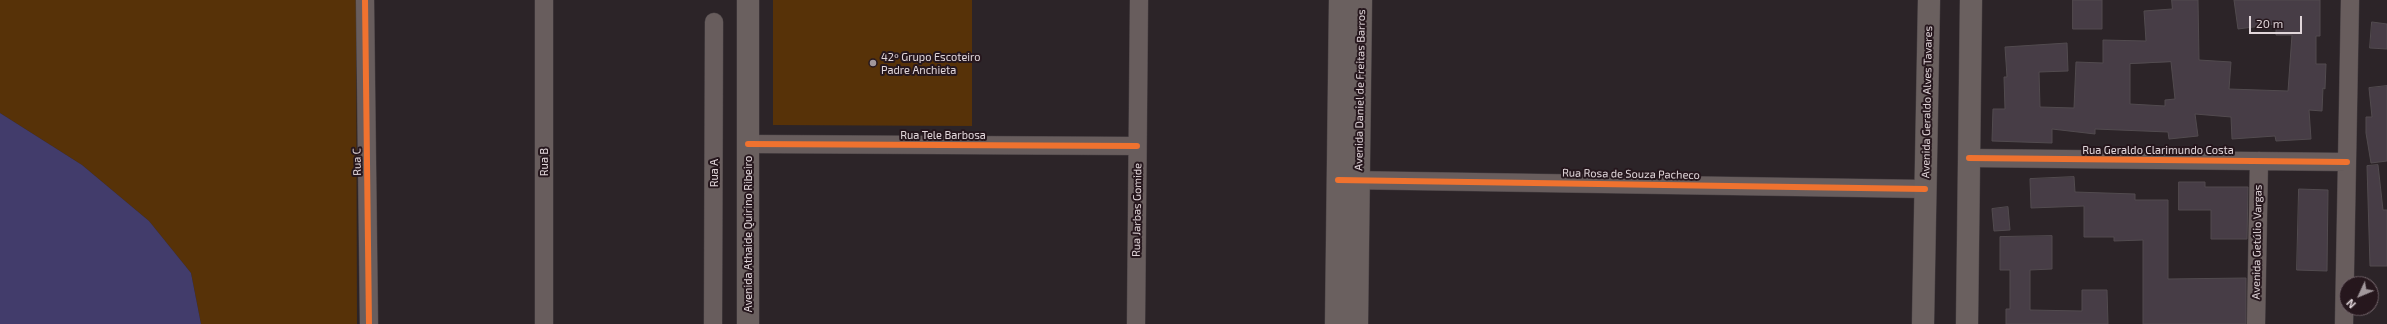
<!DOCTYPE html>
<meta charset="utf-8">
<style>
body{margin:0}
#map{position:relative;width:2387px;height:324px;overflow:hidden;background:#2c2428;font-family:"Exo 2",sans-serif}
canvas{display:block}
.north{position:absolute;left:2339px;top:276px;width:40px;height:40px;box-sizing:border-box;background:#26171d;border:1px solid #716369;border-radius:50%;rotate:226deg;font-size:11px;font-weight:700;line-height:16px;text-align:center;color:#e1d6da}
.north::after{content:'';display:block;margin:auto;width:14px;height:18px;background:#a2989c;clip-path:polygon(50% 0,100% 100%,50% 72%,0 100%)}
.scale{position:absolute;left:2249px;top:16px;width:53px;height:18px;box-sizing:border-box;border:2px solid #e1d6da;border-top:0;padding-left:5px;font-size:12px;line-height:14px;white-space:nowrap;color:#e1d6da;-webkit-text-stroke:3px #26171d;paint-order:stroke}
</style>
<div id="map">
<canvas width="2387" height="324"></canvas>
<div class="north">N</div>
<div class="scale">20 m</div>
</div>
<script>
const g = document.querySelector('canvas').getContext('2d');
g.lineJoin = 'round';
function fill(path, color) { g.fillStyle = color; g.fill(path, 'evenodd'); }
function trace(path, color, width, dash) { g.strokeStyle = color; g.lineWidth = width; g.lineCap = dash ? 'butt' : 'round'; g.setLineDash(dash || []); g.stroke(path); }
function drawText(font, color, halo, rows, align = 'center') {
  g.font = font + ' "Exo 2",sans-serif'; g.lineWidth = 4; g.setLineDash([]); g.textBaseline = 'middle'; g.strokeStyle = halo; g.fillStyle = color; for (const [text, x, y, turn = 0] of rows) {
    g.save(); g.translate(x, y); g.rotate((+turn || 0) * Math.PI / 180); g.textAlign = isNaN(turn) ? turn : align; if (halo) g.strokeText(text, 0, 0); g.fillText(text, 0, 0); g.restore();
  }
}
const green = new Path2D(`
 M0,0H356L357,324H201L191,273L149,221L82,165L0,113Z
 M773,0H972V126L773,125Z`);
const water = new Path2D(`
 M0,113L82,165L149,221L191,273L201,324H0Z`);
const building = new Path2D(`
 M2073,0H2102V29H2073Z
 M2172,0H2198L2199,60L2231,62L2229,89L2288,91L2292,35H2276V24L2238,29L2234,0H2320V36H2316V64H2326L2325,89L2323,88L2322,111L2309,110L2311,139L2276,141L2275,136L2232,139L2231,117L2195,114L2198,136L2169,139L2168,132L2095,129V134L2052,129V143L1992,141L1993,109H2005L2004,77H2007L2005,47L2067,43L2068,71L2039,72L2040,107L2074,108L2076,62L2103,63V40L2146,41L2144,11L2172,9ZM2171,62L2175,99L2165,100V106L2130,104V64Z
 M2372,22L2387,24V49L2370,48Z
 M2387,86V161L2371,163L2366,133V117H2372L2369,88Z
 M2378,165L2383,210H2387V266H2370L2367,166Z
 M2074,177L2075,192L2135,194V200H2168V279L2246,278V324H2143V240L2114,241V237H2084V206L2031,208L2030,179Z
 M2179,182H2205V187H2248L2247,239H2211V210H2179Z
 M2299,189L2328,190L2327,271L2297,270Z
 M2008,207L2010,230L1994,231L1992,209Z
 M2052,236V269L2030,270V310L2082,311V290H2107L2108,324H2006V309H2010V270H2000V237Z`);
const street = new Path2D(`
 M365,0L369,324
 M544,0V324
 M748,144L1137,146
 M1969,158L2347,162
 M1346,180L1925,189
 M713,324L714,22
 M1136,324L1139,0
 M2256,324L2259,161
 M2344,324L2350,0`);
const secondary = new Path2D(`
 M748,324V0
 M1336,324L1340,0
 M1357,324L1361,0
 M1923,324L1929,0
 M1967,324L1971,0`);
const cycleway = new Path2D(`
 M365,0L369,324
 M748,144L1137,146
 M1969,158L2347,162
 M1338,180L1925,189`);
const markers = [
 [873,63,4,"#a2989c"]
];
const poiNames = [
 ["42º Grupo Escoteiro",881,57],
 ["Padre Anchieta",881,70]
];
const streetNames = [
 ["Avenida Daniel de Freitas Barros",1360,90,-89],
 ["Avenida Geraldo Alves Tavares",1927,102,-89],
 ["Rua Tele Barbosa",943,135],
 ["Rua Geraldo Clarimundo Costa",2158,150],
 ["Rua C",357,162,-91],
 ["Rua B",544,162,-90],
 ["Rua A",714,173,-90],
 ["Rua Rosa de Souza Pacheco",1631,174,1],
 ["Rua Jarbas Gomide",1137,210,-89],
 ["Avenida Athaide Quirino Ribeiro",748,234,-90],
 ["Avenida Getúlio Vargas",2257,242,-89]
];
fill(green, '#573208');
fill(water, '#423c6b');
fill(building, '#473d46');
trace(building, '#524b4f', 1);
trace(street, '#484144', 19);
trace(secondary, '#484144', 23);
trace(street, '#685d5d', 18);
trace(secondary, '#6a605f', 22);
trace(cycleway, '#ef722f', 6);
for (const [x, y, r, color] of markers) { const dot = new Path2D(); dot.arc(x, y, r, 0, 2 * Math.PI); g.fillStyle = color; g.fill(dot); trace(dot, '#26171d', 1.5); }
drawText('11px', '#e1d6da', '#26171d', poiNames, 'left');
drawText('11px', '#e1d6da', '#26171d', streetNames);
</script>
